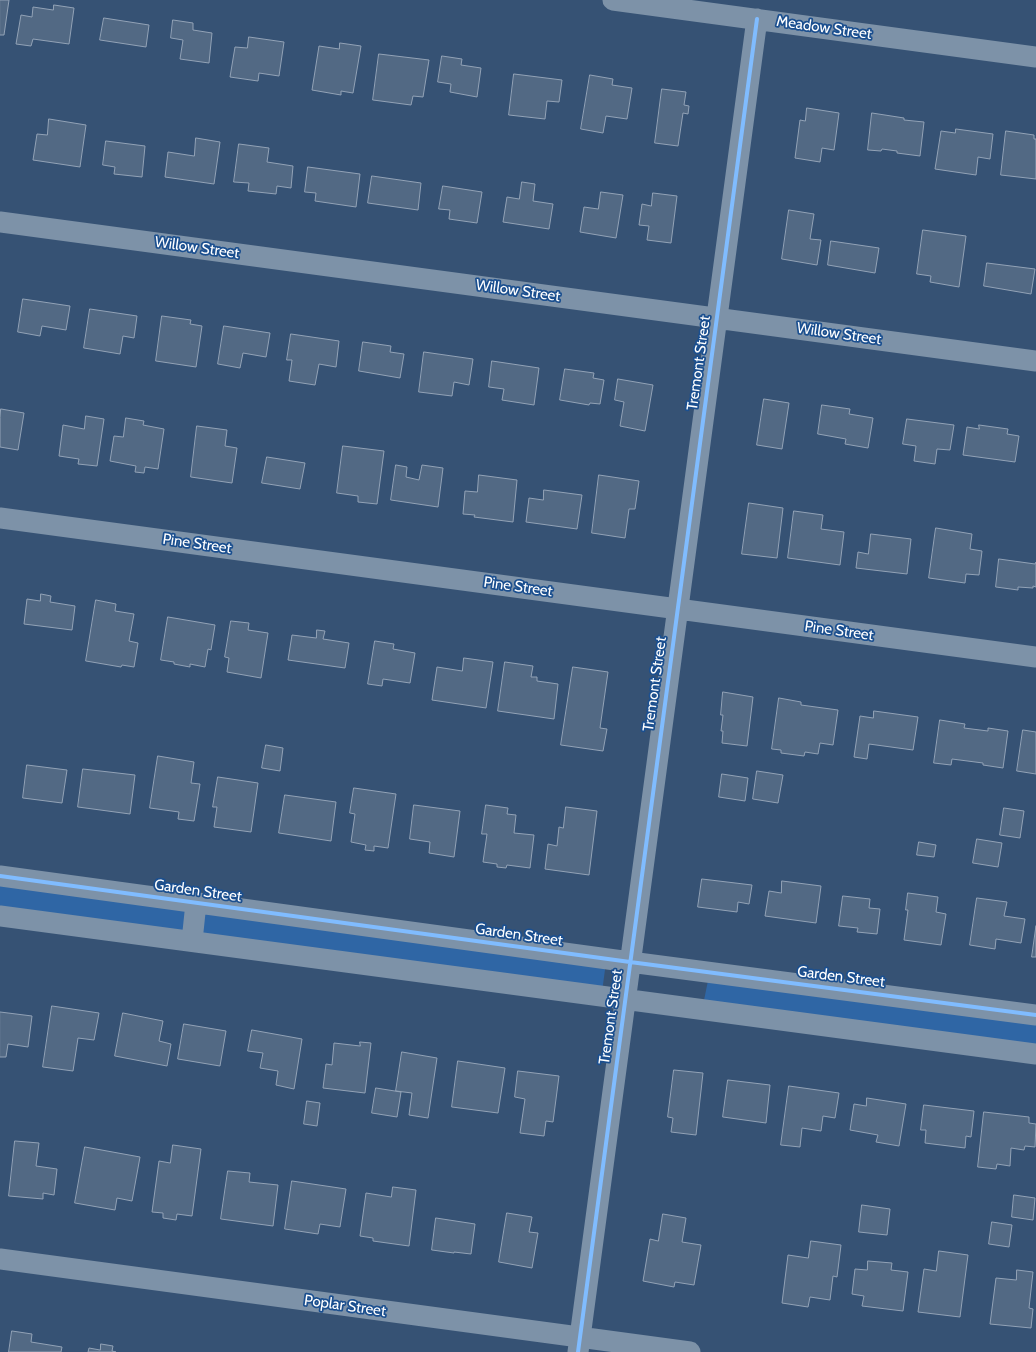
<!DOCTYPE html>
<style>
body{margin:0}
canvas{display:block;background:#365274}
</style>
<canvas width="1036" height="1352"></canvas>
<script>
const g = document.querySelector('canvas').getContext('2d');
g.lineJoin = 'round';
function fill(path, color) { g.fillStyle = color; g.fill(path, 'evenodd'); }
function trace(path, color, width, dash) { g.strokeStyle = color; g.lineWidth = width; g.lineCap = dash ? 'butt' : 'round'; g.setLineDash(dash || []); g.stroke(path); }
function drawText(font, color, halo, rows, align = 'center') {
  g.font = font + ' Cabin,sans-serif'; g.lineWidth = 3.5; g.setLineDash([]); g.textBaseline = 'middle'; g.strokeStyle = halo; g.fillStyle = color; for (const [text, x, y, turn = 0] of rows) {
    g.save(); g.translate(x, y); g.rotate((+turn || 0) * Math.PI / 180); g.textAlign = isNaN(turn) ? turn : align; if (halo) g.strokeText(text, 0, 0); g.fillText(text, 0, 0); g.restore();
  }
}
const green = new Path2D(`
 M0,880L606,962L602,992L0,912Z
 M709,976L1036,1019V1049L703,1005Z`);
const building = new Path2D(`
 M0,0H9L4,35H0Z
 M54,5L74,8L69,44L33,39L31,46L16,44L21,15L32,17L33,7L53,10Z
 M104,18L149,25L146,47L100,40Z
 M173,20L193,23V30L212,33L209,63L180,59L183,40L171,38Z
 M249,37L284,42L279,76L259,73L258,81L230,77L235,47L247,48Z
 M340,43L361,46L353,93L341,91V95L312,90L319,46L339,49Z
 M379,54L429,60L423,97L413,96L411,105L373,100Z
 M442,56L462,59L461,65L481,68L477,97L450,92L451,84L438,82Z
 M514,74L562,80L559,102L547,101L545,119L509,115Z
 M590,75L613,79L612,85L632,88L627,119L606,116L603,133L581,129Z
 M662,89L686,92L684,105L689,106L688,114L683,113L678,146L655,143Z
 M807,108L839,113L834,150L822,148L820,162L795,158L800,120L805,121Z
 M872,113L904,118V120L924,122L920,156L897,153V151L882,149L881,151L868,150Z
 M49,119L86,125L80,167L33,160L37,134L47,135Z
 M956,129L993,134L990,159L978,157L976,175L935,169L941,131L955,133Z
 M1006,131L1034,135V139H1036V179L1001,175Z
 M196,138L220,142L214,184L165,177L168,152L194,156Z
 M106,141L145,146L142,177L114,174L115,167L103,165Z
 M239,144L269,148L267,162L293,166L291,188L277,186L276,194L248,191L249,183L234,182Z
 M308,167L360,174L356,207L315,201L316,193L305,192Z
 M372,176L421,183L418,210L368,203Z
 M522,182L535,184L533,201L553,204L549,229L503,222L507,197L519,199Z
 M443,186L482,192L477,223L449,219L450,210L439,209Z
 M601,192L623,195L616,238L580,232L584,207L598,209Z
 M653,193L677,196L671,243L647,240L649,226L639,225L642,204L651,206Z
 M789,210L814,214L810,239L821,240L817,265L782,259Z
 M923,230L966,236L959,287L930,282L931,276L917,274Z
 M831,241L879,248L875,273L828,265Z
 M987,263L1035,269L1031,294L984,286Z
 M23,299L70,306L66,330L42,326L40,336L18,332Z
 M90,309L137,316L134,338L123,336L120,354L84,348Z
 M162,316L191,320L190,324L202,326L196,367L156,361Z
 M224,326L270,333L266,357L243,353L240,368L218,364Z
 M291,334L339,341L336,367L319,364L315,385L289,381L292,360H287Z
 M363,342L391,346L390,352L404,354L400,378L359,371Z
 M424,352L473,359L469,385L454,382L452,396L419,392Z
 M492,361L539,368L534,405L502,400L504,389L489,387Z
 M565,369L594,373L593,378L604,380L600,404L590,403L589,405L560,400Z
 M618,379L653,385L645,431L620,426L624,402L615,400Z
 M764,399L789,403L782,449L757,445Z
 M822,405L850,409L849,414L873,418L868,448L845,444L846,439L818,434Z
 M1,409L24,413L18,450L0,447V418Z
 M86,416L104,419L97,466L78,464L79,459L59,456L63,425L84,429Z
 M126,418L144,421L143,425L164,429L158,469L145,467L144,473L135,472L136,466L110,461L114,436L123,437Z
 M907,419L954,425L950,450L937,449L935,464L914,461L916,446L903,444Z
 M979,425L1008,429L1007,434L1019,436L1015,462L963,455L967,427L979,429Z
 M197,426L227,430L225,446L237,448L232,483L191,477Z
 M343,446L384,451L377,504L358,502V496L337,493Z
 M267,457L305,463L300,489L262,483Z
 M396,465L407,467L406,477L419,480L422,465L443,468L438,507L391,500Z
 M479,475L517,480L513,522L474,517L475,515L463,514L465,491L477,492Z
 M599,475L639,481L635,509H629L625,538L592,533Z
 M544,490L582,495L577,529L526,522L529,498L543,500Z
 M749,503L783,508L777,558L742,554Z
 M794,511L823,515L821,529L844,532L840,565L788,558Z
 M936,528L972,534L970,549L982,551L979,575L966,574L965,583L929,578Z
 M871,534L911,539L907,574L856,568L858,552L868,554Z
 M999,559L1035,564L1036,562V587L1033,586V588L1018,587V590L996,587Z
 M41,594L51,596L50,602L75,606L72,630L24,624L27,599L40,601Z
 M96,600L116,604L115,611L134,614L129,641L138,643L134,667L122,665L121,667L86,661Z
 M168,617L215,625L211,650L208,649L205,667L190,664V667L174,664V662L161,660Z
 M231,621L249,623L248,630L268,633L261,678L227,672L229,658L225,657Z
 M317,630L325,631L323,639L349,643L345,668L288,660L292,635L316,638Z
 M375,641L394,644L393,649L415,653L410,683L383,679L382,686L368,684Z
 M464,658L493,662L486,708L432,700L437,667L462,671Z
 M505,662L533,666L531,677H537V681L558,684L554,719L498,711Z
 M573,667L608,672L600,728L607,729L603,751L561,745Z
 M723,692L753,697L747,746L722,743L723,731H721L723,715H721Z
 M779,698L801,702V705L838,710L833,745L820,743L818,754L805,752L804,756L781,753V750L772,749Z
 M874,711L918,717L913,750L869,744L867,759L854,757L860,716L873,718Z
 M940,720L965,724L964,728L988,731V728L1008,731L1003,768L983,765V763L952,759L951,765L934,763Z
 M1023,730L1036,732V774L1017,771Z
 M266,745L283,748L280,771L262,768Z
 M158,756L194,762L191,783L200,784L194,821L178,819L179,812L150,808Z
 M27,765L67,770L62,803L23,798Z
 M83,769L135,775L130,814L78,807Z
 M757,771L783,775L778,803L753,799Z
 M722,774L748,778L745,801L719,797Z
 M218,777L258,783L251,832L214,827L217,807H213Z
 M354,788L396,794L388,848L374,846V851L365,850L366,845L351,842L355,814L350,813Z
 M285,795L336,802L331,841L279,833Z
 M414,805L460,811L454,857L429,853L430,842L410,839Z
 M486,805L508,808L507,814L516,815L514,833L534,835L530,868L507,865L506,868L497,867V864L483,862L487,834H482Z
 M566,807L597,811L589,875L545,869L548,844L557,846L559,827L563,828Z
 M1004,808L1024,811L1020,838L1000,835Z
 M977,839L1002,843L998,867L973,863Z
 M919,842L936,845L934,857L917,855Z
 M702,879L752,885L749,904L738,902L737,912L698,907Z
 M782,881L821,886L816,923L765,916L769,891L781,893Z
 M908,893L938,897L936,912L946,914L941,945L904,940L908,910H906Z
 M843,896L870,899L869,908L880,909L877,934L857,932L858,928L839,926Z
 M977,898L1007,902L1004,916L1025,919L1021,943L996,939L995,949L970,945Z
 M1036,926V957H1032Z
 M52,1006L99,1013L94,1040L78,1038L73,1071L43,1067Z
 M0,1012L32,1016L28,1047L8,1044L6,1057H0Z
 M123,1013L163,1021L159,1041L171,1044L167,1066L115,1056Z
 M184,1024L226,1031L220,1066L178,1059Z
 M252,1030L302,1039L294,1089L276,1085L278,1071L260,1068L263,1053L248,1051Z
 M360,1042L371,1043L365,1093L323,1088L326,1064L332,1065L334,1043L360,1046Z
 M402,1052L437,1058L428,1118L409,1115L412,1093L396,1091Z
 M458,1061L505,1068L498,1113L452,1107Z
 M674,1070L703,1073L696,1135L671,1132L673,1118L668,1117Z
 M518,1071L559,1076L553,1122L546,1121L544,1136L520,1133L525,1099L515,1097Z
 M728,1080L770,1085L766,1123L723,1117Z
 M789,1086L839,1093L835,1118L823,1116L821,1131L802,1128L800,1147L781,1145Z
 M376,1088L401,1092L397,1117L372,1113Z
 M867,1098L906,1104L899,1146L876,1142L878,1135L850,1130L854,1104L866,1106Z
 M307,1101L320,1103L317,1126L304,1124Z
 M924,1105L974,1111L971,1137L966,1136L965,1148L925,1143L926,1130H921Z
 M984,1112L1029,1117V1123L1036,1124L1035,1147L1025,1146L1024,1150L1011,1148L1010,1166L997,1164L996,1169L978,1167Z
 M15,1141L39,1143L36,1166L57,1169L54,1195L43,1193V1199L9,1196Z
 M173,1145L201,1149L192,1216L177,1214L176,1220L163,1218V1213L152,1212L159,1161L170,1163Z
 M85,1147L140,1157L132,1201L117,1198L115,1210L75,1203Z
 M228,1171L250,1173L249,1182L278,1185L273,1226L221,1219Z
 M292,1181L346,1189L340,1227L320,1224L318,1234L285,1229Z
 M393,1187L416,1190L409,1246L373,1241V1238L360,1236L366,1193L391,1197Z
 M1014,1195L1035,1198L1033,1220L1012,1217Z
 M862,1205L890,1209L887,1235L859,1232Z
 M507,1213L532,1217L529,1232L538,1233L532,1268L499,1262Z
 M663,1214L686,1218L682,1242L701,1245L694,1285L675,1282L674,1287L643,1281L650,1239L658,1241Z
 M436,1218L475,1224L471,1254L454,1252V1253L432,1250Z
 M992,1222L1012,1225L1009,1247L989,1244Z
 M811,1241L841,1245L837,1277L833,1276L830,1300L810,1297L808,1307L782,1303L788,1255L808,1258Z
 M939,1251L968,1255L960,1317L918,1312L924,1269L936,1271Z
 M868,1261L892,1263L891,1270L908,1272L903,1311L862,1306L864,1296L852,1294L855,1269L867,1270Z
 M1017,1270L1033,1272L1029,1308L1033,1309L1031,1328L990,1324L996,1278L1016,1280Z
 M12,1331L32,1334L31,1342L62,1347L61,1352H9Z
 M101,1344L113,1346L112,1351L116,1352H88L89,1348L100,1350Z`);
const minor = new Path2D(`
 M613,0L1036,57
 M0,222L1036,361
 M0,518L1036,657
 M0,876L630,962L1036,1015
 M0,916L1036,1054
 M192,941L196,903
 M0,1259L690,1352
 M578,1352L757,19`);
const cycleway = new Path2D(`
 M0,876L630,962L1036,1015
 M578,1352L757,19`);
const streetNames = [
 ["Meadow Street",824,28,8],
 ["Willow Street",197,248,8],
 ["Willow Street",518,291,8],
 ["Willow Street",839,334,8],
 ["Tremont Street",699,363,-82],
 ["Pine Street",197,544,8],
 ["Pine Street",518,587,8],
 ["Pine Street",839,631,8],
 ["Tremont Street",655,684,-82],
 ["Garden Street",198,891,8],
 ["Garden Street",519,935,8],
 ["Garden Street",841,977,7],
 ["Tremont Street",611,1017,-82],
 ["Poplar Street",345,1306,8]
];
fill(green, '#2f66a5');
fill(building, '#526984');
trace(building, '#92a2b6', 1);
trace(minor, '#7d92a8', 21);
trace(cycleway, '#80bcff', 4);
drawText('15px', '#fff', '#1b4f8f', streetNames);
</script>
